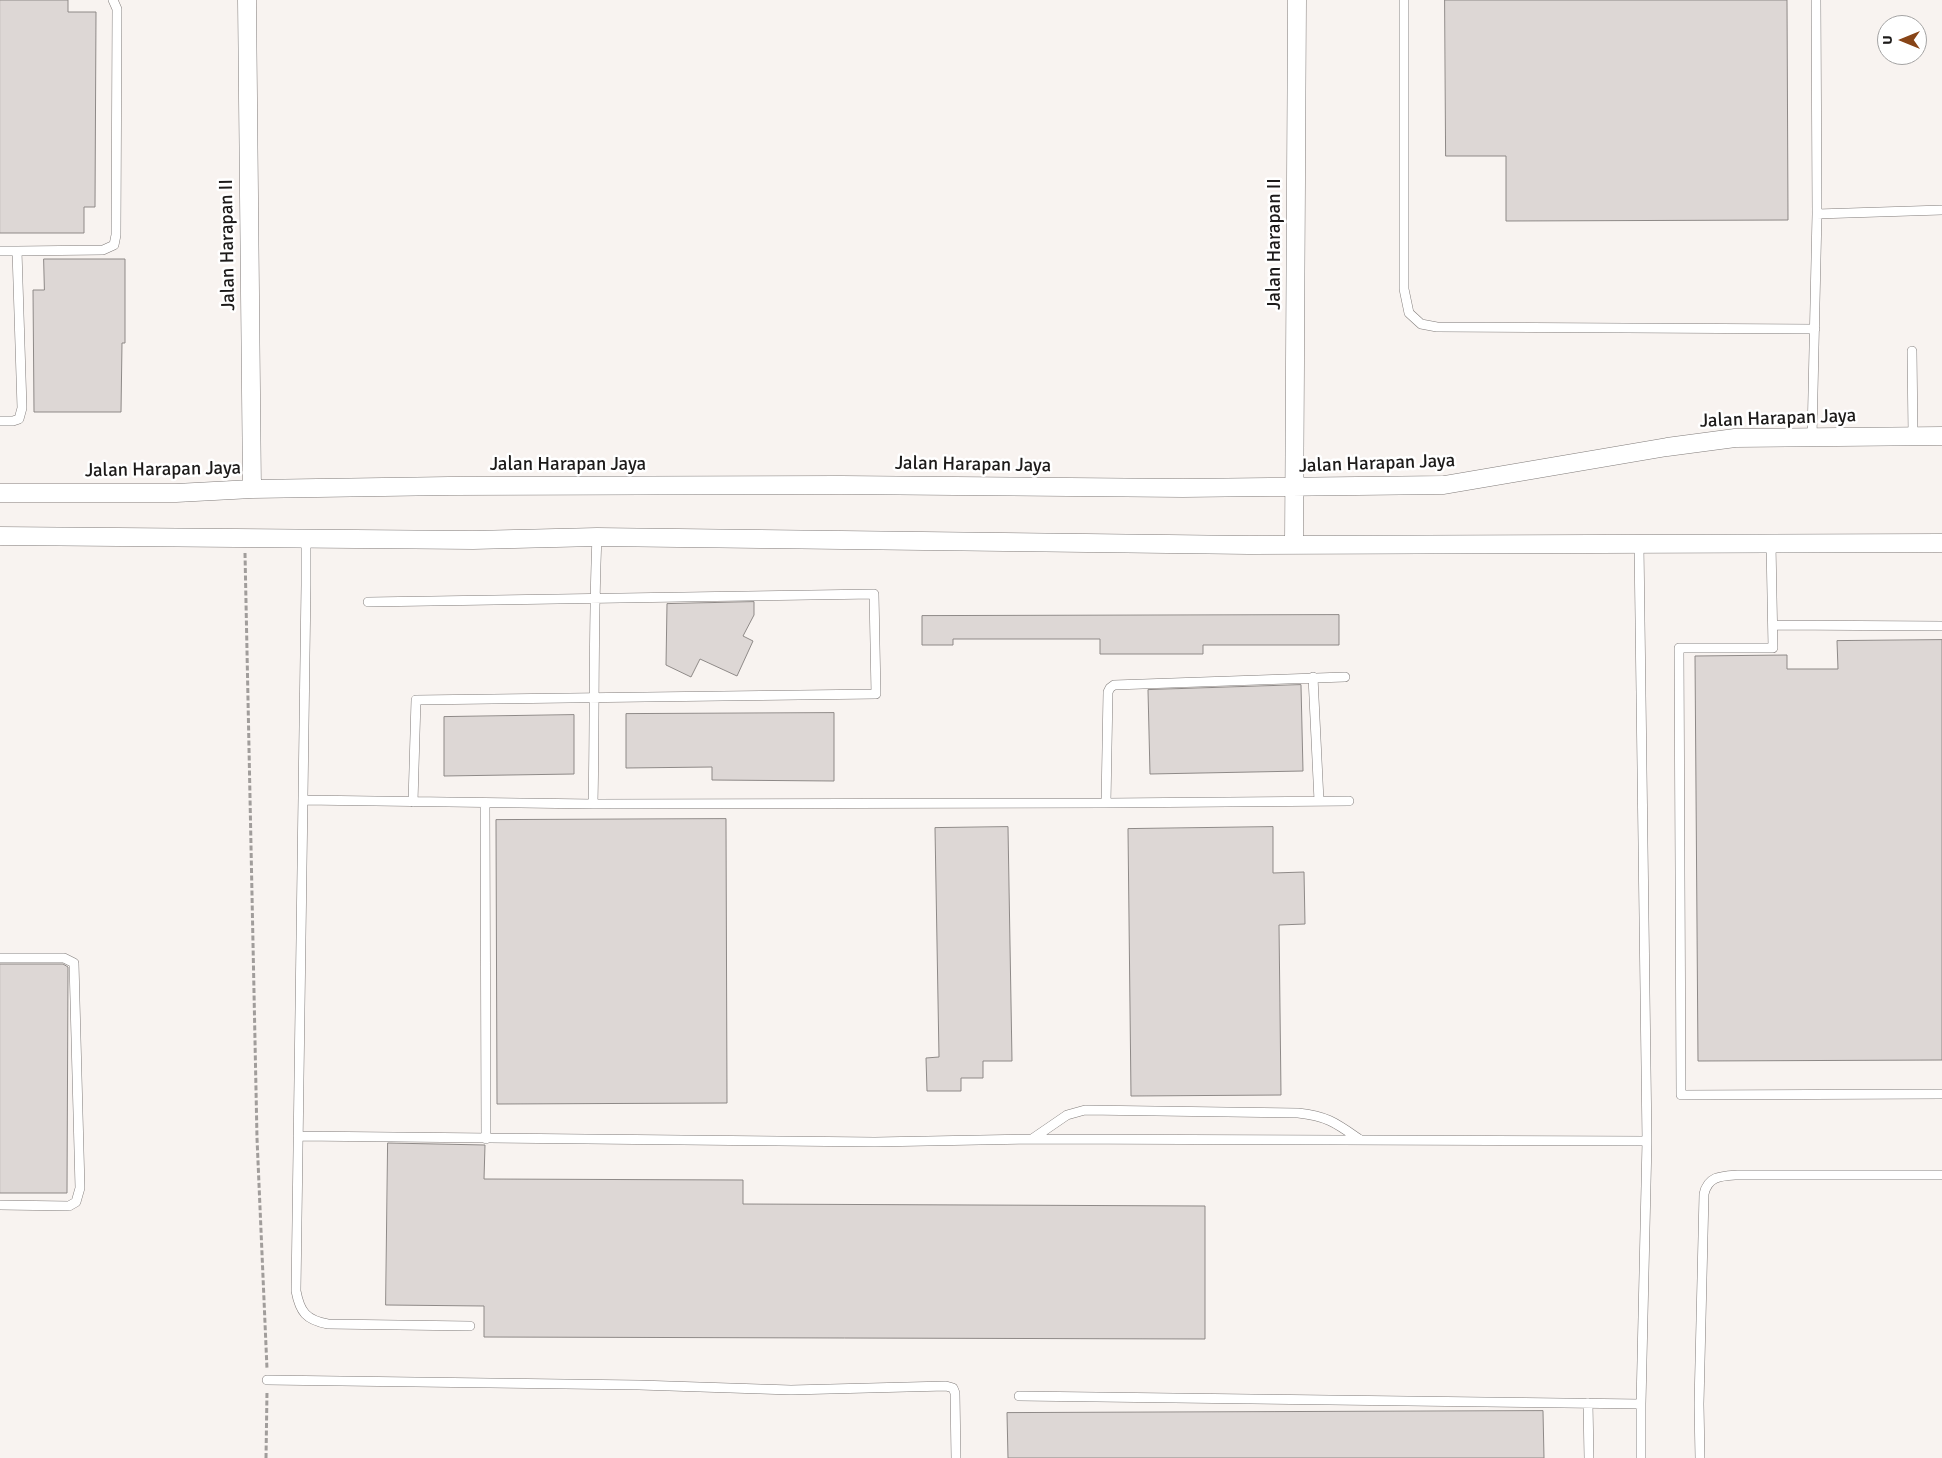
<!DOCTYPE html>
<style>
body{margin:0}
#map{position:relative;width:1942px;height:1458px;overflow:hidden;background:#f8f3f0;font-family:Signika,sans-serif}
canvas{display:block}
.north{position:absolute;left:1877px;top:15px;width:50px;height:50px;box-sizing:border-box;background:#fff;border:1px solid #a4a3a3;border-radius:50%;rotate:270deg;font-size:14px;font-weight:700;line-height:20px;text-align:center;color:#1c1a19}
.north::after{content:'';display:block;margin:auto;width:18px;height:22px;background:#884517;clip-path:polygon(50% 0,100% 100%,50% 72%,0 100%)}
</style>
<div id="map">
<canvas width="1942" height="1458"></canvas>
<div class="north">U</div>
</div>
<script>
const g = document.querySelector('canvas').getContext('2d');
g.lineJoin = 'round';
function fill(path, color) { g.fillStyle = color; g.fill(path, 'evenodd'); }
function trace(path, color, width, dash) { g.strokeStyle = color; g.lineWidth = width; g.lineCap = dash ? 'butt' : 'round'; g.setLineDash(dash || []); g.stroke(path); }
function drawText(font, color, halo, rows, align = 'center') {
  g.font = font + ' Signika,sans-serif'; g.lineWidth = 5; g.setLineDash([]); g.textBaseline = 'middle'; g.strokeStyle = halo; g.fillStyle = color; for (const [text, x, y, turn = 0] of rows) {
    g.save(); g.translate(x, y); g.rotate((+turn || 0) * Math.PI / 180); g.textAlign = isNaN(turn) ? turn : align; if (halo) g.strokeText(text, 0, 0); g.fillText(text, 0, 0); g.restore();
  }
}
const building = new Path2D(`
 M0,0H68V12H96L95,207H84V233H0Z
 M1445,0H1787L1788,220L1506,221V156H1446Z
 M44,259H125V343H122L121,412H34L33,290H44Z
 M754,602V615L743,636L753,641L737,676L700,659L691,677L666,665L667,604Z
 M1339,615V645H1203V654H1100V639H953V645H922V616Z
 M1942,640V1060L1698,1061L1695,656L1787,655V669H1838L1837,641Z
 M1301,685L1303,771L1150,774L1148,690Z
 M834,713V781L712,780V767L626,768V714Z
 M574,715V774L444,776V717Z
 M726,819L727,1103L497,1104L496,820Z
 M1008,827L1012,1061H983V1078H961V1091H927L926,1058L939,1057L935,828Z
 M1273,827V873L1304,872L1305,924L1279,925L1281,1095L1131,1096L1128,829Z
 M0,964H63L68,967L67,1193H0Z
 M388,1143L485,1145L484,1179L743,1180V1204L1205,1206V1339L484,1337V1306L386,1305Z
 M1543,1411L1544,1458H1008L1007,1413Z`);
const path = new Path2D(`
 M245,553L257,1138L267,1369
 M266,1458L267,1391`);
const lane = new Path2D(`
 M1404,0V289L1409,313L1421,324L1437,327L1815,329
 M1817,214L1942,210
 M0,251H17
 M1912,351L1913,435
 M0,421H13L19,419L22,408L17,251L103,250L114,245L116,235L117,9L113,0
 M1812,437L1817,214L1816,0
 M306,539V585L296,1291C300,1312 306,1320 328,1324L470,1326
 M1771,544L1773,648H1679L1681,1095L1942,1094
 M1639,545L1647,1141L1641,1404V1458
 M368,602L874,594L876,694L416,700L413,802
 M1773,625L1942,626
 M1313,677L1319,801
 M1345,677L1114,685L1110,688L1108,692L1106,803L1349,801
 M303,800L593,804L1106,803
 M485,803L486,1139
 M593,804C595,715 593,626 597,537
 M0,958H64L74,963L80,1188L76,1202L69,1206L0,1205
 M298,1136L875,1142L1032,1139L1647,1141
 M1032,1139L1067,1115L1085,1110L1298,1113C1327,1116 1336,1123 1359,1139
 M267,1380L639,1385L791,1390L946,1386L953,1388L955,1393L956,1458
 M1019,1396L1641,1404
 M1588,1403L1589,1458
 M1700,1458L1699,1404L1704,1194C1708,1176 1721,1176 1737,1175H1942`);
const street = new Path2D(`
 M247,0L252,489
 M0,493H176L252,489L449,486L841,485L1183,488L1444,485L1667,447L1735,438L1942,436
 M0,536L473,540L597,537L1249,545L1942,543
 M1294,544L1297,0`);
const streetNames = [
 ["Jalan Harapan II",1275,244,-90],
 ["Jalan Harapan II",228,245,-91],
 ["Jalan Harapan Jaya",1778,419,-2],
 ["Jalan Harapan Jaya",1377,464,-2],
 ["Jalan Harapan Jaya",568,465],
 ["Jalan Harapan Jaya",973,465,1],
 ["Jalan Harapan Jaya",163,470,-1]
];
fill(building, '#ddd7d5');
trace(building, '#8e8987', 1);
trace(lane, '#817c7a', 10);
trace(street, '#817c7a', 19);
trace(path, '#a19d9b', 3, [5, 2.5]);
trace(lane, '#fff', 9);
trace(street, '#fff', 18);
drawText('19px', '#1c1a19', '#fff', streetNames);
</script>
